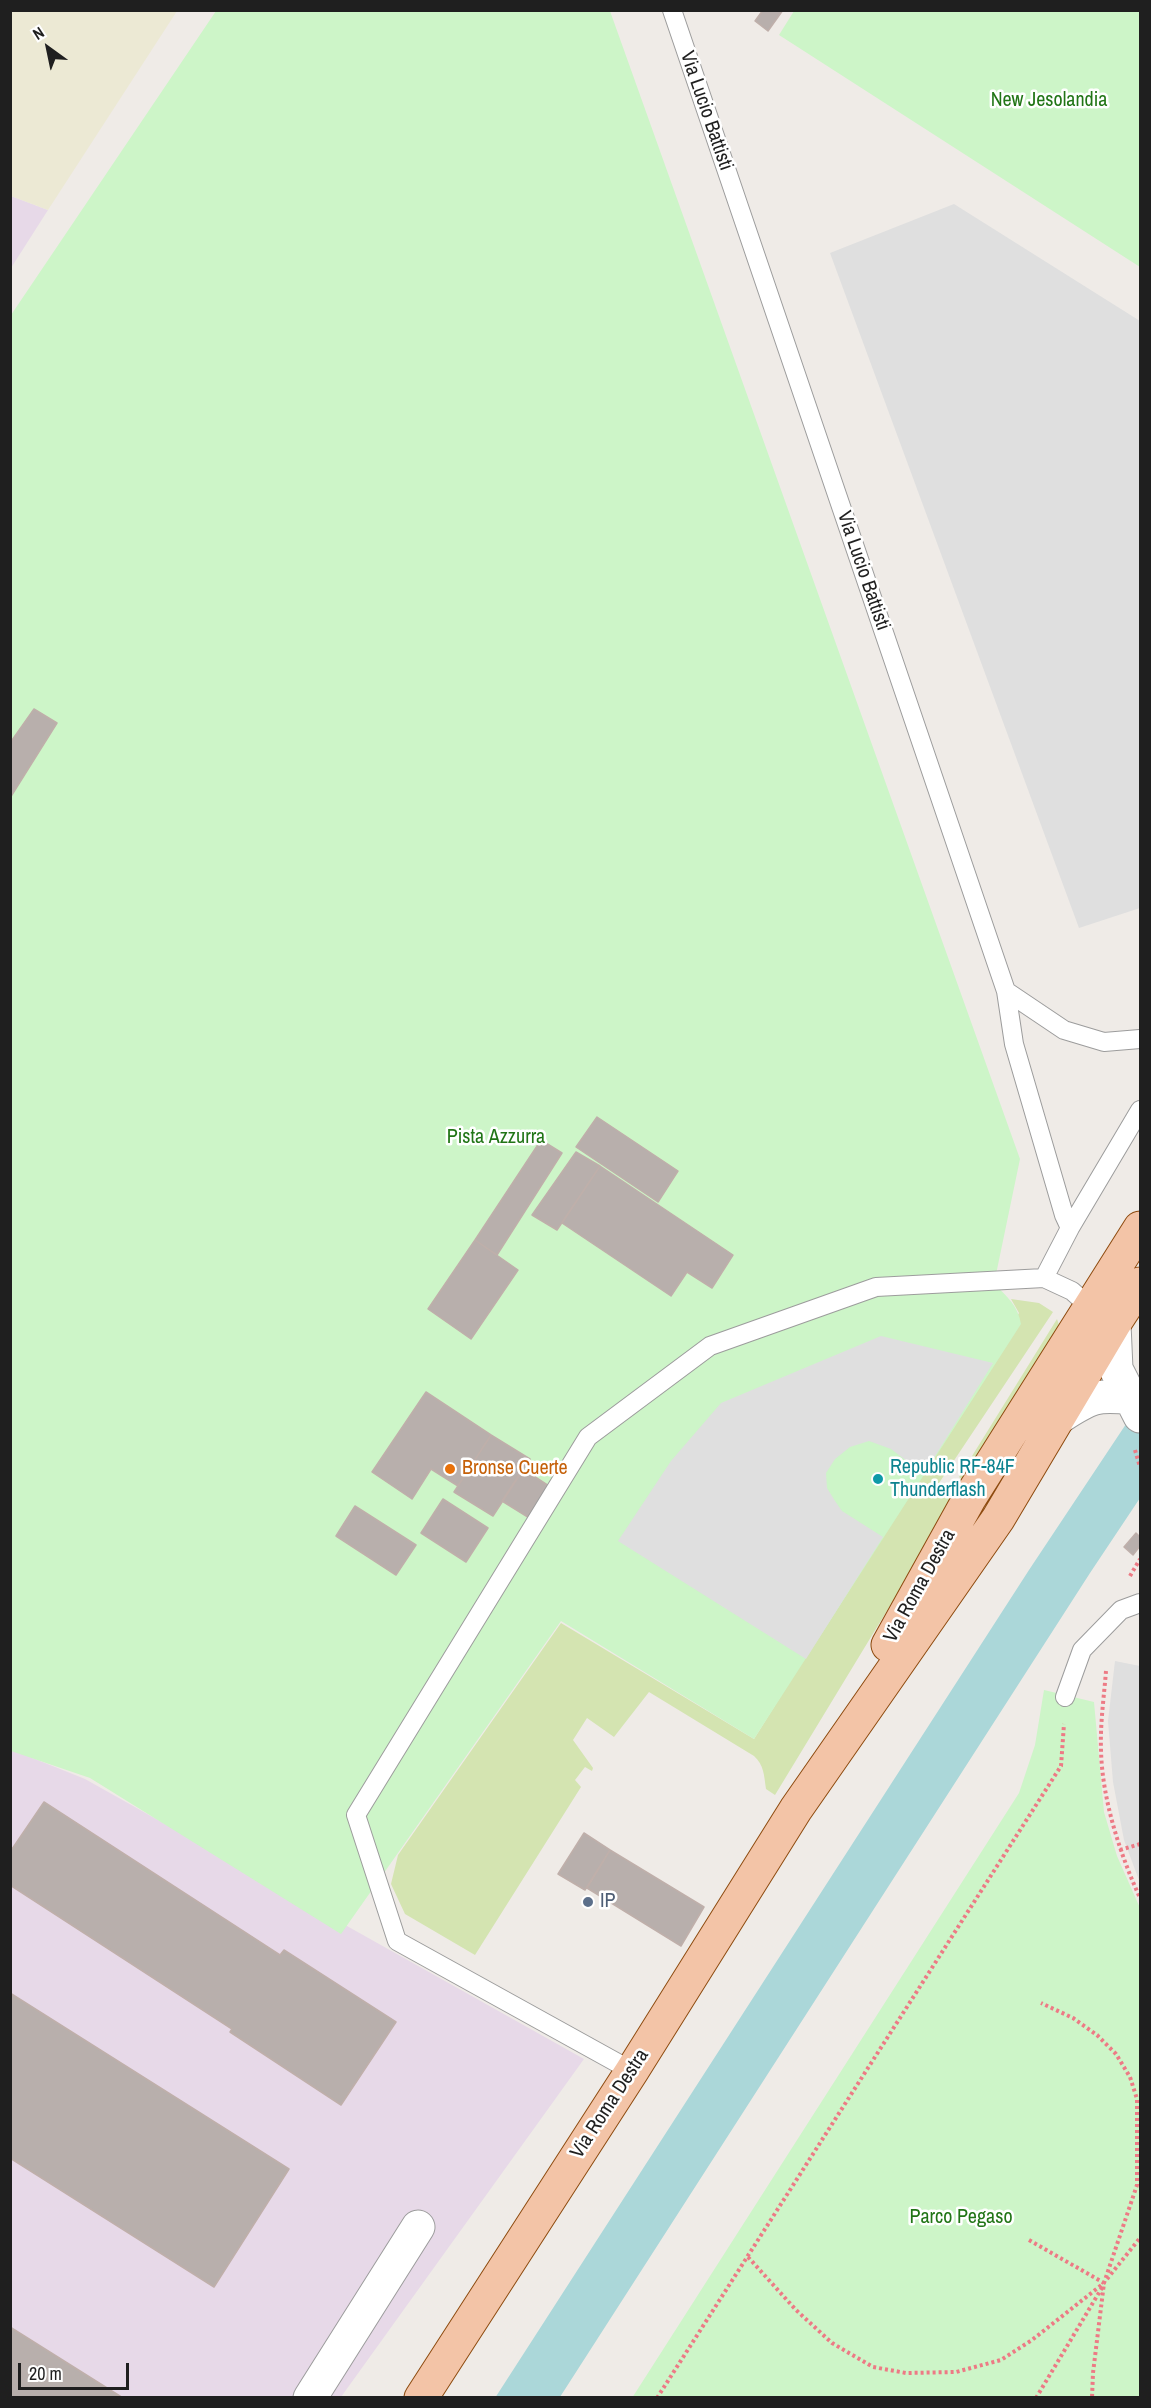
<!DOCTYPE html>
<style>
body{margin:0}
#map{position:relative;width:1151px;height:2408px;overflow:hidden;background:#efebe7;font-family:"Archivo Narrow",sans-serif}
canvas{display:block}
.frame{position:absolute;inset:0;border:12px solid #1f1f1f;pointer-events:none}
.north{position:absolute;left:18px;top:18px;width:60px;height:60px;-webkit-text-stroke:4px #fff;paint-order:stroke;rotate:327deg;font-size:16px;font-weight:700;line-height:24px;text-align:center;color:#1f1f1f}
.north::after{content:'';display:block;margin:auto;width:21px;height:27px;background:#1f1f1f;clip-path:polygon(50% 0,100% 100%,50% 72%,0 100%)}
.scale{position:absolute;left:18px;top:2363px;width:111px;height:27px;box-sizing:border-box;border:3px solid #1f1f1f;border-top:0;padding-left:8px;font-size:18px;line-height:21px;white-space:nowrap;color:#1f1f1f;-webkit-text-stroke:4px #fff;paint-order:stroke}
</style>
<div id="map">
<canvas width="1151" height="2408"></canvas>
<div class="frame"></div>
<div class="north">N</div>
<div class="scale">20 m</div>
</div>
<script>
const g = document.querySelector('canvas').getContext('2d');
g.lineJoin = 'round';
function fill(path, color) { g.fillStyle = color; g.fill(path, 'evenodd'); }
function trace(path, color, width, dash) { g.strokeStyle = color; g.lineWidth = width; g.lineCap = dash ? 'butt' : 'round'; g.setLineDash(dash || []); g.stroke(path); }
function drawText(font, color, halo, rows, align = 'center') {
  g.font = font + ' "Archivo Narrow",sans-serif'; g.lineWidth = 5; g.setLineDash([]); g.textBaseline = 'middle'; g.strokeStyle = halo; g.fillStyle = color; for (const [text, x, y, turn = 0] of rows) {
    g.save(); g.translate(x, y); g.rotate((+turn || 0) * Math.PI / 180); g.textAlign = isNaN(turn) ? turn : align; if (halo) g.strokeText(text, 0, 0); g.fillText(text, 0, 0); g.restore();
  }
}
const industrial = new Path2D(`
 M11,196L48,210L11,268L10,196Z
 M10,1749L85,1779L584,2059L341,2397H11Z`);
const farmland = new Path2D(`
 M10,11H177L48,210L11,196Z`);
const grass = new Path2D(`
 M1011,1299L1039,1303L1053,1312L939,1483L956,1497L775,1795L766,1789C764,1775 764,1765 754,1756L649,1692L614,1737L587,1718L573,1740L593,1768L592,1771L585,1767L575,1780L581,1787L475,1955L405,1914L391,1884L398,1855L561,1623L754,1739L1019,1313Z
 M1057,1319L1060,1328L964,1481L959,1477Z`);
const park = new Path2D(`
 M216,11H610L1020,1159L994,1284C1007,1296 1018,1306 1021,1324L754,1739L561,1621L341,1934L90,1778L11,1751V315Z
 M794,11H1140V267L779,35Z
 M1044,1690L1094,1702L1104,1812L1117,1856L1140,1908V2397L632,2398L1019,1793L1035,1745Z`);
const parking = new Path2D(`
 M954,204L1140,321V908L1079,928L830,253Z
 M881,1336L993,1363L924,1474L891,1449L869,1441L850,1447L835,1459L826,1473L827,1488L835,1501L842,1511L883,1537L806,1659L618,1541L671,1461L721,1403Z
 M1115,1661L1140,1666V1883L1124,1840L1113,1782L1108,1721Z`);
const water = new Path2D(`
 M1140,1403V1498L1090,1573L560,2397L495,2398L1029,1570Z`);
const building = new Path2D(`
 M763,10H783L768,31L755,21Z
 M34,709L57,723L10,798V743Z
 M597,1117L678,1171L658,1202L576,1147Z
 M541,1140L562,1153L497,1255L475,1240Z
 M576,1152L600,1166L557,1230L532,1215Z
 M600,1166L733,1255L712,1288L687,1272L671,1296L562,1223Z
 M475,1240L518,1270L471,1339L428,1309Z
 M426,1392L491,1435L458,1486L431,1469L412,1499L372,1472Z
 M491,1435L530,1459L493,1516L454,1492Z
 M523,1469L552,1488L531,1519L502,1501Z
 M443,1499L488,1528L466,1562L421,1533Z
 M355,1506L416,1545L396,1575L336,1536Z
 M1136,1533L1140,1537V1546L1133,1555L1124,1547Z
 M44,1802L280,1955L284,1950L396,2022L341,2105L230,2032L232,2029L10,1885V1852Z
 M584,1833L610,1850L585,1890L558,1874Z
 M610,1850L704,1907L681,1946L587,1888Z
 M10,1993L289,2169L214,2287L10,2158Z
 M10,2327L123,2398H10Z`);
const path = new Path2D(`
 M1135,1450L1140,1467
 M1130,1576L1140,1559
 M1106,1671C1104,1697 1100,1724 1101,1750C1102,1799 1120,1854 1140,1898
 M1120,1850L1140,1844
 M1029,2240L1104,2283L1093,2373L1092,2398
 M748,2257L796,2310L832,2343L873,2367L906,2373L956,2372L1001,2360L1032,2340L1104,2283L1137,2185V2099L1130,2077L1116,2054L1097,2035L1073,2018L1041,2003
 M1107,2279L1140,2238
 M657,2398L1061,1766L1064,1724
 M1036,2398L1103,2286`);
const service = new Path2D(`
 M672,10L1006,991L1064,1030L1104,1042L1140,1039
 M1006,991L1014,1044L1064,1215L1070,1228
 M1044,1278L1070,1228L1140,1110
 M1065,1697L1082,1650L1121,1610L1140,1603
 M632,2071L397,1941L356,1815L588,1437L710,1346L876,1287L1044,1278L1072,1291L1090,1307`);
const minor = new Path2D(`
 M1114,1324L1116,1369L1140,1416
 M1061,1416C1090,1397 1096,1394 1131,1398
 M310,2398L418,2227`);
const primary = new Path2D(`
 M888,1645L969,1499L1140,1228
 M421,2398L632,2071L796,1809L998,1519L1114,1324L1140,1284`);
const markers = [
 [450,1469,6,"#e8710a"],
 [878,1479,6,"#0f9aa8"],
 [588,1902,6,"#5c6f8a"]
];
const parkNames = [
 ["New Jesolandia",1049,101],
 ["Pista Azzurra",496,1138],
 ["Parco Pegaso",961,2218]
];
const streetNames = [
 ["Via Lucio Battisti",706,111,71],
 ["Via Lucio Battisti",863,571,71],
 ["Via Roma Destra",920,1586,-61],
 ["Via Roma Destra",610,2104,-57]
];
const cultureNames = [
 ["Republic RF-84F",890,1468],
 ["Thunderflash",890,1491]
];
const foodNames = [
 ["Bronse Cuerte",462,1469]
];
const serviceNames = [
 ["IP",600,1902]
];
fill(industrial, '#e7d9e8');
fill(farmland, '#ece9d4');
fill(grass, '#d4e4b1');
fill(park, '#cdf5c8');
fill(parking, '#dfdfdf');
fill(water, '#abd7d9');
fill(building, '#b8afac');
trace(building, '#bfafaa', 1.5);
trace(service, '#9c9c9c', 20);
trace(minor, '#9c9c9c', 35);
trace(primary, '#8d4a0e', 35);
trace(path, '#ed7a85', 4, [3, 3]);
trace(service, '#fff', 18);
trace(minor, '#fff', 33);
trace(primary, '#f3c4a7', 33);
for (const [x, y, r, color] of markers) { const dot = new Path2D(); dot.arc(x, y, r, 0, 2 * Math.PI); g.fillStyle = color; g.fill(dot); trace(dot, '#fff', 2); }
drawText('20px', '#217516', '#fff', parkNames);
drawText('20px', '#1f1f1f', '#fff', streetNames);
drawText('20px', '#0d838f', '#fff', cultureNames, 'left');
drawText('20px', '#c56008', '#fff', foodNames, 'left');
drawText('20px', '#4e5e75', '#fff', serviceNames, 'left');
</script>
